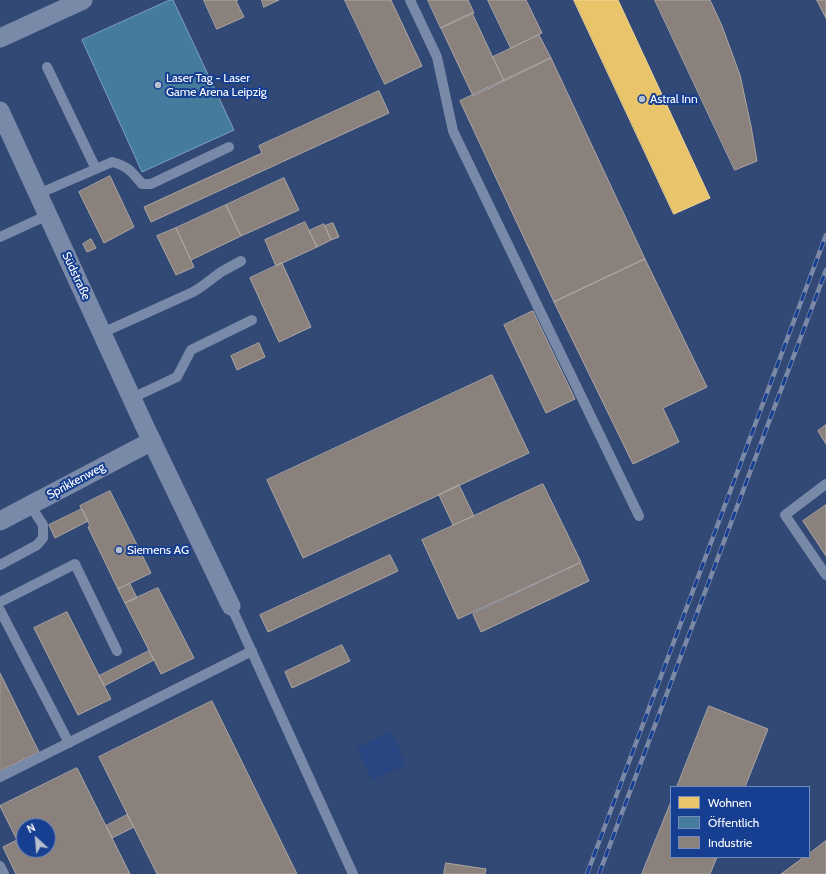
<!DOCTYPE html>
<meta charset="utf-8">
<style>
body{margin:0}
#map{position:relative;width:826px;height:874px;overflow:hidden;background:#324875;font-family:Cabin,sans-serif}
canvas{display:block}
.legend{position:absolute;left:670px;top:786px;width:140px;height:72px;box-sizing:border-box;background:#163e91;border:1px solid #738bbd;margin:0;padding:5px 7px;list-style:none;font-size:12px;color:#fff}
.legend li{display:flex;align-items:center;gap:8px;height:20px}
.legend b{width:20px;border:1px solid #738bbd}
.north{position:absolute;left:16px;top:818px;width:40px;height:40px;box-sizing:border-box;background:#163e91;border:1px solid #738bbd;border-radius:50%;rotate:334deg;font-size:11px;font-weight:700;line-height:16px;text-align:center;color:#fff}
.north::after{content:'';display:block;margin:auto;width:14px;height:18px;background:#b7bfcf;clip-path:polygon(50% 0,100% 100%,50% 72%,0 100%)}
</style>
<div id="map">
<canvas width="826" height="874"></canvas>
<ul class="legend">
<li><b style="height:11px;background:#e9c46a"></b>Wohnen</li>
<li><b style="height:11px;background:#457b9d"></b>Öffentlich</li>
<li><b style="height:11px;background:#8a817c"></b>Industrie</li>
</ul>
<div class="north">N</div>
</div>
<script>
const g = document.querySelector('canvas').getContext('2d');
g.lineJoin = 'round';
function fill(path, color) { g.fillStyle = color; g.fill(path, 'evenodd'); }
function trace(path, color, width, dash) { g.strokeStyle = color; g.lineWidth = width; g.lineCap = dash ? 'butt' : 'round'; g.setLineDash(dash || []); g.stroke(path); }
function drawText(font, color, halo, rows, align = 'center') {
  g.font = font + ' Cabin,sans-serif'; g.lineWidth = 4; g.setLineDash([]); g.textBaseline = 'middle'; g.strokeStyle = halo; g.fillStyle = color; for (const [text, x, y, turn = 0] of rows) {
    g.save(); g.translate(x, y); g.rotate((+turn || 0) * Math.PI / 180); g.textAlign = isNaN(turn) ? turn : align; if (halo) g.strokeText(text, 0, 0); g.fillText(text, 0, 0); g.restore();
  }
}
const water = new Path2D(`
 M391,732L406,765L372,780L357,748Z`);
const homes = new Path2D(`
 M574,0H618L710,198L674,214Z`);
const public = new Path2D(`
 M170,0H173L234,130L142,172L82,40Z`);
const industry = new Path2D(`
 M204,0H238L236,1L244,17L217,29Z
 M262,0H279L264,7Z
 M345,0H391L422,66L385,84Z
 M428,0H468L474,13L441,28Z
 M488,0H526L542,33L511,48Z
 M655,0H710L722,26L740,75L751,126L757,161L735,170Z
 M817,0H826V18Z
 M472,13L504,81L473,96L441,28Z
 M539,35L551,58L504,81L493,57Z
 M551,58L645,259L554,302L460,101Z
 M379,91L389,113L151,222L144,207L262,153L259,146Z
 M110,176L134,227L104,243L79,192Z
 M284,178L299,210L241,236L226,205Z
 M226,205L241,236L191,260L176,228Z
 M305,222L317,247L276,266L265,240Z
 M333,223L339,237L331,240L325,226Z
 M324,224L331,240L317,247L309,231Z
 M176,228L194,267L176,275L157,236Z
 M91,239L96,248L87,252L83,244Z
 M645,259L707,387L663,408L679,442L633,464L554,302Z
 M282,263L311,327L279,342L250,278Z
 M533,311L575,399L546,413L504,325Z
 M259,343L265,357L237,370L231,356Z
 M492,375L529,453L303,558L267,480Z
 M826,425V444L818,431Z
 M543,484L581,562L458,619L422,540Z
 M459,485L474,516L453,525L439,495Z
 M110,491L151,573L118,589L88,527L90,526L80,506Z
 M826,505V556L803,521Z
 M82,509L88,521L55,538L49,525Z
 M390,555L398,571L268,632L260,615Z
 M581,563L589,581L481,632L473,614Z
 M130,584L137,598L125,603L118,589Z
 M158,588L194,658L161,674L125,603Z
 M67,612L111,699L78,715L34,628Z
 M342,645L350,661L292,688L285,672Z
 M149,651L154,660L104,686L99,676Z
 M0,673L39,752L0,771Z
 M212,701L297,874H157L99,757Z
 M709,706L768,729L745,787H677Z
 M77,768L130,874H16L3,847L17,840L0,806ZM24,826H48V850H24Z
 M671,802V857H717L710,874H642Z
 M127,815L134,827L112,838L106,826Z
 M826,841V874H781L804,857H809V854Z
 M446,863L486,869L485,874H444Z`);
const service = new Path2D(`
 M410,0L437,57L453,131L639,516
 M47,67L96,169
 M38,194L112,162C128,166 132,172 142,184H151L229,147
 M0,237L48,215
 M102,333L193,292L201,287L221,272L241,261
 M132,398L177,377L191,350L252,320
 M826,484L785,515L826,575
 M0,565L37,545L43,538V525L30,505
 M0,602L75,564L117,651
 M231,606L353,874
 M0,610L69,743
 M0,777L252,651
 M0,866L4,874`);
const minor = new Path2D(`
 M0,38L83,0
 M0,111L145,427L231,606
 M0,521L152,441`);
const rail = new Path2D(`
 M587,874L826,235
 M599,874L826,270`);
const markers = [
 [158,85,4,"#b7bfcf"],
 [642,99,4,"#b7bfcf"],
 [119,550,4,"#b7bfcf"]
];
const poiNames = [
 ["Laser Tag - Laser",166,78],
 ["Game Arena Leipzig",166,92],
 ["Astral Inn",650,99],
 ["Siemens AG",127,550]
];
const streetNames = [
 ["Südstraße",76,276,65],
 ["Sprikkenweg",76,481,-28]
];
fill(water, '#294582');
fill(homes, '#e9c46a');
trace(homes, '#f0d697', 1);
fill(public, '#457b9d');
trace(public, '#7da3ba', 1);
fill(industry, '#8a817c');
trace(industry, '#ada7a3', 1);
trace(service, '#7989a8', 10);
trace(minor, '#7989a8', 19);
trace(rail, '#7b89a7', 4.5);
trace(rail, '#163e91', 3, [9]);
for (const [x, y, r, color] of markers) { const dot = new Path2D(); dot.arc(x, y, r, 0, 2 * Math.PI); g.fillStyle = color; g.fill(dot); trace(dot, '#163e91', 1.5); }
drawText('12px', '#fff', '#163e91', poiNames, 'left');
drawText('12px', '#fff', '#163e91', streetNames);
</script>
